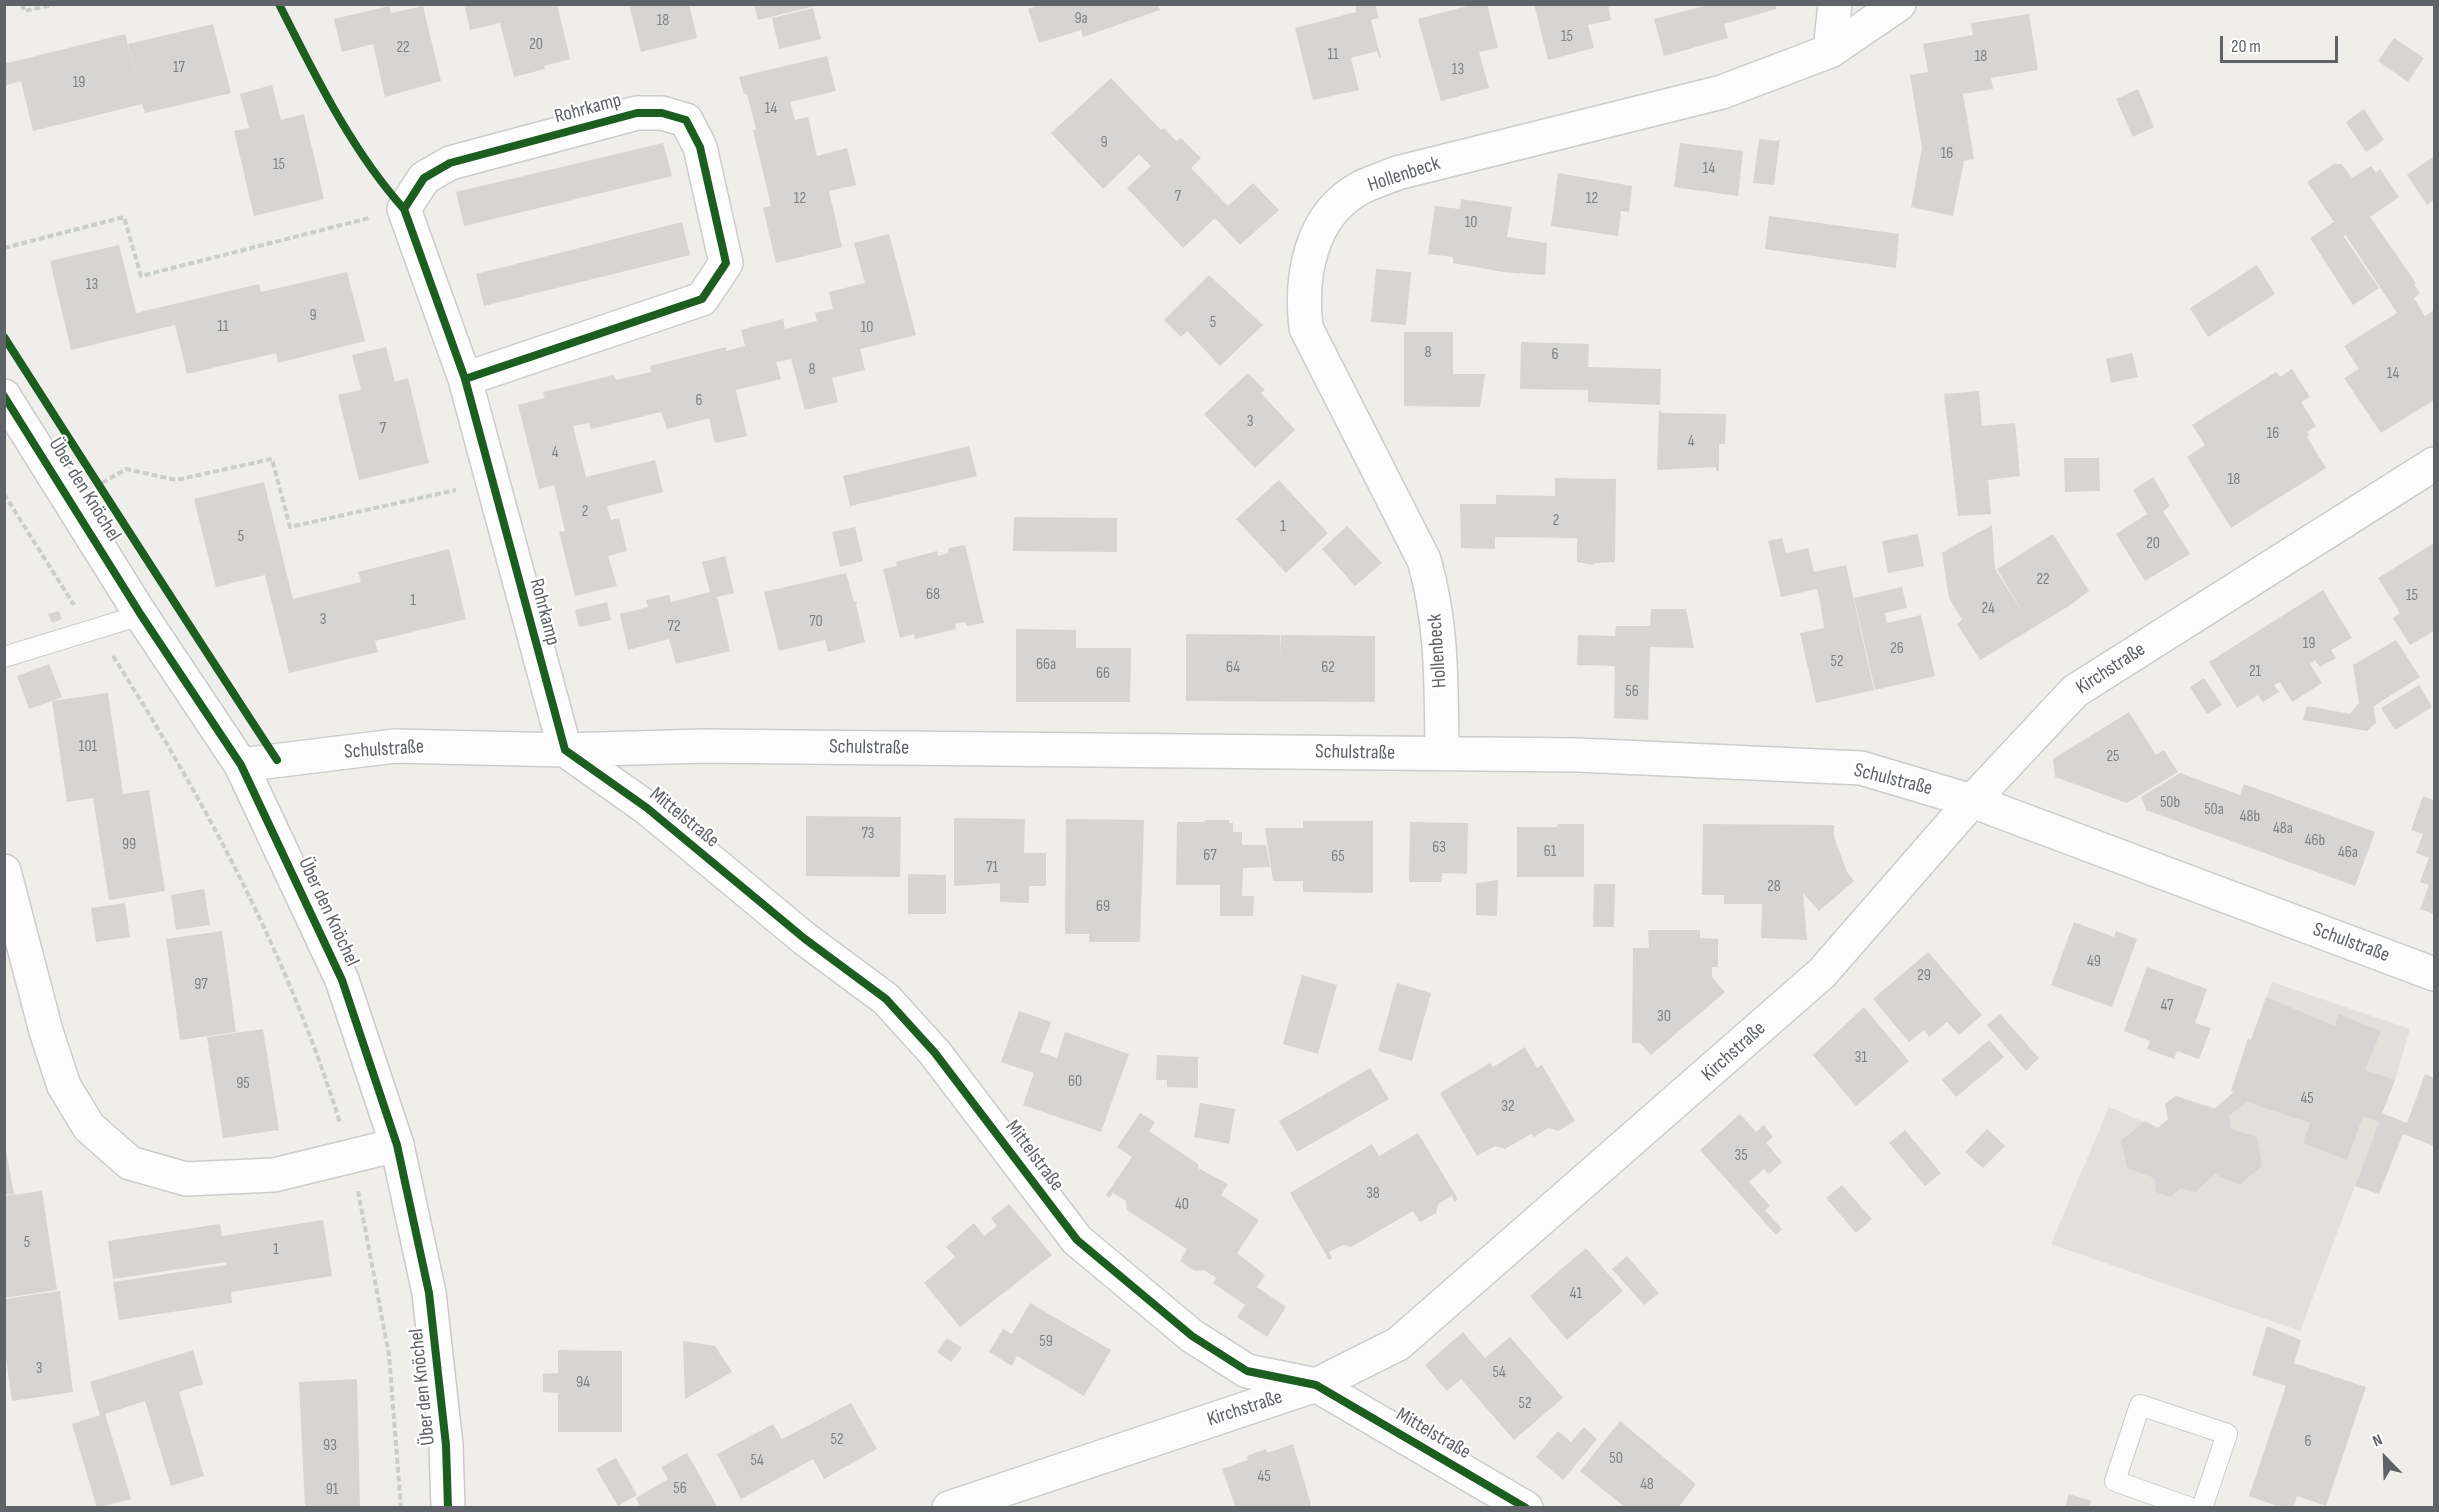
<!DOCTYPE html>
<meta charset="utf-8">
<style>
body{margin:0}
#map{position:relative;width:2439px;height:1512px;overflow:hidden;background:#efeeea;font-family:"Sofia Sans Condensed",sans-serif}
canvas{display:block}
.frame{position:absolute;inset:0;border:6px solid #5f6368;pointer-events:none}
.north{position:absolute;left:2355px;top:1428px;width:60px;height:60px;-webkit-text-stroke:4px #fff;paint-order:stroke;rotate:337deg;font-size:16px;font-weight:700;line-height:24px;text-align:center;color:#5f6368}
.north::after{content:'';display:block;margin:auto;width:21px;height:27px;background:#5f6368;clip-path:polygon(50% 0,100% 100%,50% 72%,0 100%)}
.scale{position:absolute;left:2220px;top:36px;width:118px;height:27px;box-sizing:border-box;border:3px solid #5f6368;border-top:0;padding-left:8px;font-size:18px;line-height:21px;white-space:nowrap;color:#5f6368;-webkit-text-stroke:4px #fff;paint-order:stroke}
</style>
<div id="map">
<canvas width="2439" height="1512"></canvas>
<div class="frame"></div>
<div class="north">N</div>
<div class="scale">20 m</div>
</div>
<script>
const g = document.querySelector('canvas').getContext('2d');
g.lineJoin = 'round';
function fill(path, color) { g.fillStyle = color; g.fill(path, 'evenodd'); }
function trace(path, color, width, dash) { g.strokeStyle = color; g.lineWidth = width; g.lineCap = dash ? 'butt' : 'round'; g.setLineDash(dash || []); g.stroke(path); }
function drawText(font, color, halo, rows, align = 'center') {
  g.font = font + ' "Sofia Sans Condensed",sans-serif'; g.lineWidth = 4.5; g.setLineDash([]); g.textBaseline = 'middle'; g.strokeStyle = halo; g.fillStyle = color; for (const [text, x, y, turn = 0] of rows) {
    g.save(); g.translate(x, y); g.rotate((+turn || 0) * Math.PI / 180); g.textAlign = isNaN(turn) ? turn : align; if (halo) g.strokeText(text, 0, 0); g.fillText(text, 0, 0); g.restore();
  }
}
const education = new Path2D(`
 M2272,982L2410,1029L2395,1080L2300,1331L2051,1244L2109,1107L2158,1128L2168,1119L2165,1104L2176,1096L2215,1108L2234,1093L2231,1091L2248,1039L2251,1040Z`);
const building = new Path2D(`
 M464,4H557L570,59L544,66L545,69L514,77L500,23L470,30Z
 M629,4H689L697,38L641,52Z
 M754,4H814L815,6L758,20Z
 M1041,4H1158L1160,10L1083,37L1081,30L1039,43L1028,9Z
 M1356,4H1375L1379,18L1371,20L1381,58H1379L1377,51L1351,58L1359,90L1313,100L1295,28L1356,12Z
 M1475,4H1487L1498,48L1479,52L1489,88L1441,101L1418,19Z
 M1534,4H1608L1611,20L1588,25L1594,48L1548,60Z
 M1712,4H1775L1776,9L1724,24L1728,38L1664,56L1654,19Z
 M389,6L391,13L423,6L441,81L385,97L373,44L342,52L334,19Z
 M813,8L821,39L779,49L772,18Z
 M2029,14L2038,70L1991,78L1993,89L1963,94L1974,159L1964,161L1953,216L1911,207L1922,148L1910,75L1928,72L1923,44L1973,35L1971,23Z
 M213,24L231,93L145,113L142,104L33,131L21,81L4,86V64L125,34L139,89L128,44Z
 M2394,38L2424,58L2408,82L2378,61Z
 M827,56L836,91L790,102L795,120L808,117L817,156L847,148L856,185L829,191L842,247L776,263L763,208L771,206L753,130L756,129L747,94H744L739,77Z
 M1111,78L1161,130L1164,128L1176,141L1181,138L1201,158L1191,168L1228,206L1253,183L1279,210L1240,245L1215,218L1183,248L1127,188L1151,166L1139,154L1103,189L1051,133Z
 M272,85L281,120L304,114L324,199L254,216L234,131L249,128L240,94Z
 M2138,89L2154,127L2133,137L2116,99Z
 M2364,109L2384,140L2366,152L2346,122Z
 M1780,137L1774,185L1753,183L1759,139L1778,141Z
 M663,143L672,176L464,226L456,192Z
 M1680,143L1743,151L1738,196L1674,187Z
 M2434,156V200L2427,205L2407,175Z
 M2334,164H2342L2352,178L2371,166L2376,173L2380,169L2399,197L2370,217L2416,283L2414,284L2420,293L2414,298L2425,316L2434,310V400L2381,433L2344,378L2359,369L2344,346L2397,313L2345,234L2344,237L2379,288L2353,305L2310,238L2334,222L2307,182Z
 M1558,173L1632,186L1629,212L1621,211L1618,236L1551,226Z
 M1461,199L1512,207L1507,237L1547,243L1545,275L1503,272L1453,263V257L1428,254L1435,206L1460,209Z
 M1769,216L1899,234L1896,268L1765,249Z
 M682,222L690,255L484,306L476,274Z
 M889,234L916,335L860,349L865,370L832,378L838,402L805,410L791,359L776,362L781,379L736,390L747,436L715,443L709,418L667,429L661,412L591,429L589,423L573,426L586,477L655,460L663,492L607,506L611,520L619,518L627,551L608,556L617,586L575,596L559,532L565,531L554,485L539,489L518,405L545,398L543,392L614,375L616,380L651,372L650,366L726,347V351L745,346L741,330L783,319L785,329L817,321L815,313L833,309L829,292L865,283L854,243Z
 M119,245L136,313L259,284L261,292L347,272L365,341L278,363L276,353L187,374L175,325L71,350L50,261Z
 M2257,265L2275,294L2208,337L2190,308Z
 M1376,269L1411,272L1406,325L1371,322Z
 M1209,275L1263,325L1220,366L1187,331L1181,337L1164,320Z
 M1404,332H1453V374H1485L1480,407L1404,406Z
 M1521,342L1589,344L1588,367L1661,369L1660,405L1588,402V390L1520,389Z
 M386,347L395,382L408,378L429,463L359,480L338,395L361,390L352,355Z
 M2132,353L2138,377L2111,383L2106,359Z
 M2292,369L2310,397L2301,402L2316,426L2307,432L2309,435L2307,437L2326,468L2231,528L2187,457L2205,445L2192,425L2276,372L2280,377Z
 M1248,373L1265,390L1261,393L1295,430L1255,468L1204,414Z
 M1979,391L1982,426L2015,423L2020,476L1988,480L1991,514L1958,516L1944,394Z
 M1661,410V413L1726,414L1725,444H1719V471H1716V467L1657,470L1659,411Z
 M969,446L977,476L850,506L843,476Z
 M2064,458H2099L2100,491L2065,492Z
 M2153,477L2170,506L2163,511L2190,554L2145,581L2116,534L2147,514L2133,490Z
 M1555,478L1616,479L1615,562L1594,563V565L1577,562V538L1495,537V549L1461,548L1460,504H1496V495L1555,496Z
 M1279,480L1328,533L1286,573L1236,519Z
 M264,482L293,599L361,582L358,572L449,549L466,619L375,641L378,652L289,673L265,575L216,587L194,499Z
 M1014,517L1117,518V552L1013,551Z
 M1992,525L1995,569L2025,616L1997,569L2053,534L2089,591L2069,606L1980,660L1957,624L1962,620L1949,598L1942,553Z
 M1347,526L1382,563L1355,586L1322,549Z
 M855,527L863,561L840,567L832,532Z
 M1918,534L1924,566L1888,573L1882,541Z
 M1782,538L1786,553L1808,548L1814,572L1846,565L1874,690L1816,703L1800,633L1824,628L1820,602L1817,589L1781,597L1768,541Z
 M2434,543V631L2410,645L2393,618L2400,613L2378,578Z
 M965,545L984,623L967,626L965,622L955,624L956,629L915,639L914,634L900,638L883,569L897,566L896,562L937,551L938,556L948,553L949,548Z
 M725,556L734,593L717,597L730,651L676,664L669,639L628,650L620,614L648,607L646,600L669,595L671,602L710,592L702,562Z
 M846,573L854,602L857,601L856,605L865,642L828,652L825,640L779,651L764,592Z
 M1902,587L1907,608L1885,613L1887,623L1921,615L1935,676L1875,690L1854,598Z
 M2323,590L2352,638L2331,650L2336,658L2320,667L2315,660L2310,664L2322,683L2292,702L2280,682L2274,685L2279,692L2263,702L2258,695L2237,708L2209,662Z
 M607,602L611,620L579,627L575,610Z
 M1651,609H1686L1694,648L1650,647L1648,720L1614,718L1615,666L1577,665L1578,635L1615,636L1616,626H1650Z
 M59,611L62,619L52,623L48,614Z
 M1016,629L1076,630V648H1131L1130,702H1016Z
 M1186,634L1280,635V654L1281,635L1375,636V702L1186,701Z
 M2396,640L2420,677L2374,706L2376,723L2371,727L2367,731L2303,720L2307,706L2350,714L2359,703L2353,665Z
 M49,664L62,697L52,701L108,693L123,794L149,790L165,891L109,900L93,798L67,802L52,701L29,709L17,676Z
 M2204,678L2222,705L2207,714L2190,687Z
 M2419,685L2432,707L2395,730L2381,708Z
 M2129,712L2156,755L2164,750L2178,772L2127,803L2055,777L2053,759Z
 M2180,773L2240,795L2244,784L2375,832L2355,886L2146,810L2141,797Z
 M2423,796L2434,800V914L2420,909L2429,885L2420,882L2429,858L2416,853L2423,834L2411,830Z
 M806,816L901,817L900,877L806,876Z
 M954,818L1025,819L1024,853H1046V886H1029V903L1000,902V883L954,886Z
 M1066,819L1144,820L1140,942H1089V934H1065Z
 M1205,820H1229V823H1233V832H1242V845H1266L1270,867L1243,868L1242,896H1254L1253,916H1220V885H1176L1177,822H1204Z
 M1303,821H1373V893L1303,892V881H1273L1265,828H1303Z
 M1410,822L1468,823L1467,874L1442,873L1441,882H1409Z
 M1558,824H1584V877H1517V827H1557Z
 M1703,824L1834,825V837L1847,872L1854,881L1819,911L1803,893L1807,940L1761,938L1762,904H1724V895H1702Z
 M908,874L946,875V914H908Z
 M1498,880L1497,916L1476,915V883Z
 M1594,884H1615L1614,927H1593Z
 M204,889L210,925L176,930L171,895Z
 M125,903L130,937L96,942L91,908Z
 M2074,922L2114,937L2116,931L2137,939L2112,1007L2051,985Z
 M1648,930H1700V938L1718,939V967H1712V977L1725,992L1651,1055L1640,1043H1632L1633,948H1649Z
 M222,931L236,1032L180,1040L166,939Z
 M1928,952L1982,1015L1959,1035L1947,1022L1929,1037L1924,1030L1909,1042L1873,999Z
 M2147,967L2207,989L2195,1023L2211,1028L2199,1059L2177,1051L2174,1059L2147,1049L2150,1041L2124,1031Z
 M1302,975L1337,985L1318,1054L1283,1044Z
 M1397,983L1431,993L1412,1061L1378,1051Z
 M2266,997L2335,1026L2338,1014L2381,1031L2365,1070L2395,1080L2382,1113L2407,1123L2425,1074L2434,1078V1146L2403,1134L2379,1194L2355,1186L2379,1122L2363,1116L2347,1160L2303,1143L2310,1123L2247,1102L2229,1116L2231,1129L2257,1137L2262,1166L2239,1185L2215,1174L2195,1192L2181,1188L2170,1197L2156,1192L2154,1178L2127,1168L2121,1141L2145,1121L2158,1128L2168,1119L2165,1104L2176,1096L2214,1109L2234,1092L2231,1091L2248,1039L2251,1040Z
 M1864,1007L1909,1061L1856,1106L1813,1055Z
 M1019,1011L1051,1022L1040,1052L1057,1058L1065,1032L1129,1054L1101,1132L1023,1105L1034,1073L1001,1062Z
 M2000,1014L2039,1058L2026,1071L1987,1025Z
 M263,1029L279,1130L223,1138L207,1037Z
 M1989,1040L2004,1057L1956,1097L1942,1080Z
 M1525,1047L1537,1068L1542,1065L1575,1121L1558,1131L1548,1128L1534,1137L1531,1134L1505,1149L1495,1146L1477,1156L1440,1093L1490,1063L1493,1067Z
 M1157,1055L1198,1057V1088L1167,1087V1080H1156Z
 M1370,1068L1389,1099L1297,1152L1279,1121Z
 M1200,1103L1235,1109L1229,1144L1194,1137Z
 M1140,1113L1155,1122L1149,1131L1198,1164V1168L1228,1184L1221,1195L1259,1220L1237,1253L1265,1275L1257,1287L1286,1307L1267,1337L1237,1317L1245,1305L1213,1283L1216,1278L1204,1270L1195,1271L1180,1261L1187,1249L1127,1210L1126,1201L1113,1193L1109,1198L1106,1195L1132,1157L1117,1147Z
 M1740,1114L1756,1132L1764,1125L1773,1137L1766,1143L1782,1162L1769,1174L1764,1169L1749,1182L1770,1206L1765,1210L1782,1229L1776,1235L1700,1150Z
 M1987,1129L2005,1146L1983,1168L1965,1152Z
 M1905,1130L1941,1173L1925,1186L1889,1143Z
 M1418,1133L1458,1199L1454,1202L1452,1196L1438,1204L1436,1213L1420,1222L1413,1211L1351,1247L1343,1245L1329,1252L1332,1258L1329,1260L1290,1193L1372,1144L1379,1156Z
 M4,1139L14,1194L4,1195Z
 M1842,1185L1872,1219L1856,1233L1826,1198Z
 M42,1191L57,1290L4,1298V1196Z
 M1009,1204L1052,1255L960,1327L924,1283L955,1257L946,1247L974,1223L984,1236L997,1226L991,1218Z
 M323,1220L332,1276L231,1292L232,1303L119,1320L113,1282L226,1265V1262L113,1279L108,1241L220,1224L222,1236Z
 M1586,1248L1623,1291L1567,1340L1530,1296Z
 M1627,1256L1659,1293L1644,1305L1612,1269Z
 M60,1291L73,1392L12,1401L4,1345V1299Z
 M1030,1303L1111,1350L1084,1396L1017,1356L1012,1366L989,1352L1003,1329L1012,1334Z
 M2267,1326L2301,1340L2294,1363L2366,1387L2326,1506L2297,1496L2293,1508H2283L2249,1496L2286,1386L2252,1375Z
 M1463,1332L1485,1358L1510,1337L1563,1398L1514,1440L1461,1379L1447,1391L1425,1365Z
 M947,1338L962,1348L951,1362L937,1352Z
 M683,1341L715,1346L732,1372L685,1399Z
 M193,1350L203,1384L179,1392L204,1476L171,1486L145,1401L105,1414L131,1499L97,1508L72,1424L100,1415L90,1382Z
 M558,1350L622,1351V1432H558V1393L543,1392V1374L558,1373Z
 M357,1379L360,1508H305L299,1382Z
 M851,1403L877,1449L824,1479L813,1459L741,1499L717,1454L773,1424L782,1439Z
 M1620,1421L1696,1484L1678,1508H1626L1580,1471Z
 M1584,1427L1597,1439L1563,1480L1536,1457L1558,1431L1571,1442Z
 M1293,1444L1312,1508H1236L1222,1469L1248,1460L1247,1456L1266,1449L1267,1453Z
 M687,1453L718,1508H641L636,1498L668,1479L661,1467Z
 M616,1458L637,1495L618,1506L596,1469Z
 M2069,1494L2091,1501L2089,1508H2065Z`);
const path = new Path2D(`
 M22,4L24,11L56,4
 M4,248L124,217L141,276L369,218
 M102,483L126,469L176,480L272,459L290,527L456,490
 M4,494L74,605
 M113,656C206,803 288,955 340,1123
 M358,1191L389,1355L401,1508`);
const service = new Path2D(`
 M4,657L141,615
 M2191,1508L2115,1481L2140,1405L2227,1434L2202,1508`);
const minor = new Path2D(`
 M1830,51L1899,4
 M465,379L702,299L726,263L700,147L686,120L662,113H637L450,163L424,178L404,209L465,379L565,750L647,808L805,939L886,999L935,1053L1077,1240L1192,1336L1247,1371L1316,1385L1526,1508
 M1442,754C1441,686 1443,626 1424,560L1306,328C1300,276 1310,214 1362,187C1373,182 1385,178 1397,173L1722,92L1830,51L1835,4
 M241,765L395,746L565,750L703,746L1578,755L1861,768L1972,801L2434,974
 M4,871L46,1031L64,1086L89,1127L130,1163L186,1179L274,1175L397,1145
 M949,1508L1316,1385L1398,1344L1822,973L1972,801L2075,691L2434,464`);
const secondary = new Path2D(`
 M4,396L141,615L241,765L342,980L397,1145L429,1293L446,1445L448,1508`);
const cycleway = new Path2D(`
 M279,4C315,75 351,150 404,209
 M4,337C95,479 185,620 277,760
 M465,379L702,299L726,263L700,147L686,120L662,113H637L450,163L424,178L404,209L465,379L565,750L647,808L805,939L886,999L935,1053L1077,1240L1192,1336L1247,1371L1316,1385L1526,1508
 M4,396L141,615L241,765L342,980L397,1145L429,1293L446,1445L448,1508`);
const numberNames = [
 ["9a",1081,19],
 ["18",663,21],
 ["15",1567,37],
 ["20",536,45],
 ["22",403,48],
 ["11",1333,55],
 ["18",1981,57],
 ["17",179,68],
 ["13",1458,70],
 ["19",79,83],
 ["14",771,109],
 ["9",1104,143],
 ["16",1947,154],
 ["15",279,165],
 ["14",1709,169],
 ["7",1178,197],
 ["12",800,199],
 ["12",1592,199],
 ["10",1471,223],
 ["13",92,285],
 ["9",313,316],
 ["5",1213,323],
 ["11",223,327],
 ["10",867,328],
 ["8",1428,353],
 ["6",1555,355],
 ["8",812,370],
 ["14",2393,374],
 ["6",699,401],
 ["3",1250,422],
 ["7",383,429],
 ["16",2273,434],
 ["4",1691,442],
 ["4",555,453],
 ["18",2234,480],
 ["2",585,512],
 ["2",1556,521],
 ["1",1283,527],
 ["5",241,537],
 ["20",2153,544],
 ["22",2043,580],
 ["68",933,595],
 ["15",2412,596],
 ["1",413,601],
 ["24",1988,609],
 ["3",323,620],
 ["70",816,622],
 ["72",674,627],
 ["19",2309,644],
 ["26",1897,649],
 ["52",1837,662],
 ["66a",1046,665],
 ["64",1233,668],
 ["62",1328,668],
 ["21",2255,672],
 ["66",1103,674],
 ["56",1632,692],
 ["101",88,747],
 ["25",2113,757],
 ["50b",2170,803],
 ["50a",2214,810],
 ["48b",2250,817],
 ["48a",2283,829],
 ["73",868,834],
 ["46b",2315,841],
 ["99",129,845],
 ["63",1439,848],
 ["61",1550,852],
 ["46a",2348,853],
 ["67",1210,856],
 ["65",1338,857],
 ["71",992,868],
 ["28",1774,887],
 ["69",1103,907],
 ["49",2094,962],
 ["29",1924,976],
 ["97",201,985],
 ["47",2167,1006],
 ["30",1664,1017],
 ["31",1861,1058],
 ["60",1075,1082],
 ["95",243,1084],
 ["45",2307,1099],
 ["32",1508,1107],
 ["35",1741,1156],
 ["38",1373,1194],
 ["40",1182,1205],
 ["5",27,1243],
 ["1",276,1250],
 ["41",1576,1294],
 ["59",1046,1342],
 ["3",39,1369],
 ["54",1499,1373],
 ["94",583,1383],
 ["52",1525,1404],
 ["52",837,1440],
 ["6",2308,1442],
 ["93",330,1446],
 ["50",1616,1459],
 ["54",757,1461],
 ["45",1264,1477],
 ["48",1647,1485],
 ["56",680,1489],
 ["91",332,1490]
];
const streetNames = [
 ["Rohrkamp",588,109,-15],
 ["Hollenbeck",1404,175,-18],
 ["Über den Knöchel",84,490,58],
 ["Rohrkamp",544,612,75],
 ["Hollenbeck",1438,651,-94],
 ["Kirchstraße",2111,669,-33],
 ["Schulstraße",869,748,1],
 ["Schulstraße",384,750,-4],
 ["Schulstraße",1355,753,1],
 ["Schulstraße",1893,780,14],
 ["Mittelstraße",684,818,39],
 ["Über den Knöchel",328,912,65],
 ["Schulstraße",2351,943,20],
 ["Kirchstraße",1734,1052,-42],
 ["Mittelstraße",1034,1156,53],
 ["Über den Knöchel",423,1387,-96],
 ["Kirchstraße",1245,1409,-18],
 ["Mittelstraße",1433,1434,30]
];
fill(education, '#e2e0da');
fill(building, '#d6d5d3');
trace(service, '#cbcccc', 22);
trace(minor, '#cbcccc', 36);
trace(secondary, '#cacacb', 36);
trace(path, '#cacfcc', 4, [6, 3]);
trace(service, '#fdfcfc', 20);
trace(minor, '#fdfcfc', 33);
trace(secondary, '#fdfcfc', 33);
trace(cycleway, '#1b5e20', 8);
drawText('16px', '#7e8184', null, numberNames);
drawText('20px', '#5f6368', '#fff', streetNames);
</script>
